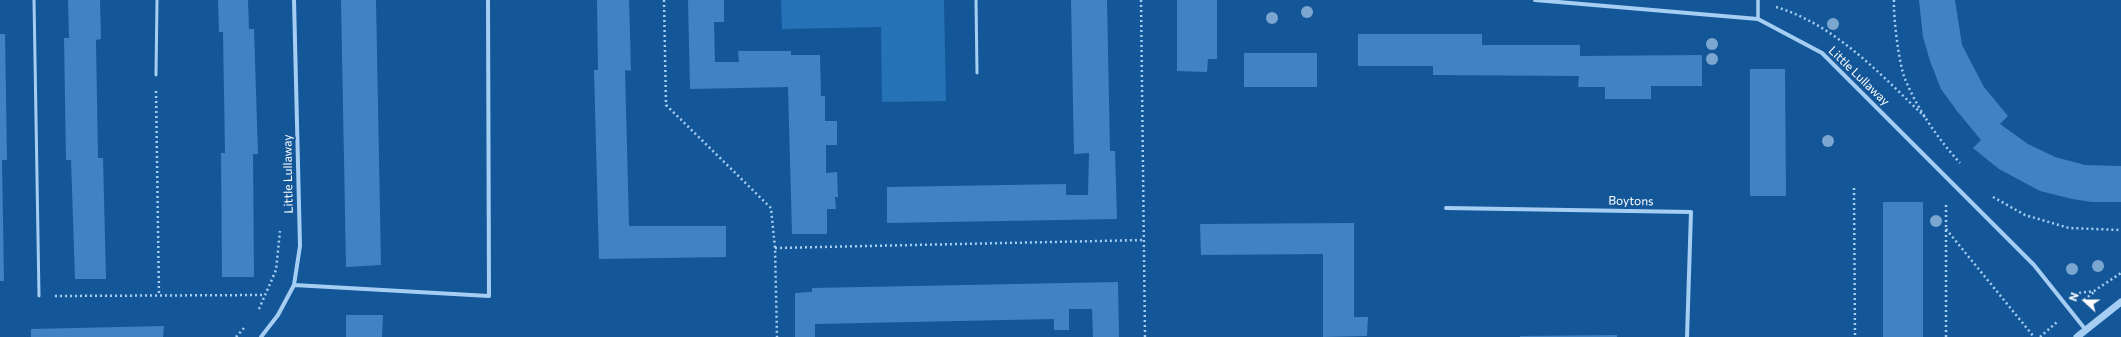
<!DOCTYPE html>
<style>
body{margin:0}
#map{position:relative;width:2121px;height:337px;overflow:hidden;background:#135799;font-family:Commissioner,sans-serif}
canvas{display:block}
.north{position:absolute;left:2065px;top:281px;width:40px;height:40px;-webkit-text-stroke:3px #135799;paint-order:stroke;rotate:291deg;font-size:11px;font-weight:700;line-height:16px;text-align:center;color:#fff}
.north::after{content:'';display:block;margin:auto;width:14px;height:18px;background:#fff;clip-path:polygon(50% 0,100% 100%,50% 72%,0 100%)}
</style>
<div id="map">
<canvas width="2121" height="337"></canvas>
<div class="north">N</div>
</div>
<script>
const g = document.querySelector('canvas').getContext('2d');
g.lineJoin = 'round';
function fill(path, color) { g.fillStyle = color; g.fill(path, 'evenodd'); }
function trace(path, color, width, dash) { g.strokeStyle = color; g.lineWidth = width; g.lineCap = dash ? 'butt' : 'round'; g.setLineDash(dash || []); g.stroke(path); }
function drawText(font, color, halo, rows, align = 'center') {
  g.font = font + ' Commissioner,sans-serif'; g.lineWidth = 4; g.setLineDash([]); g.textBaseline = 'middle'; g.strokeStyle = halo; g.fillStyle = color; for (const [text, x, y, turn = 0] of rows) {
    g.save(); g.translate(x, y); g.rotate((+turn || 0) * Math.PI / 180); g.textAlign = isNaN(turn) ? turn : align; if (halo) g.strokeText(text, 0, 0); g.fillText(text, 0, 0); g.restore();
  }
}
const green = new Path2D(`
 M781,0H944L946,101L882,102L881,27L782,29Z`);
const building = new Path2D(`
 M68,0H100L101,39L96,40L98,158H103L106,279H75L71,160H66L64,38H69Z
 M218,0H248L249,29H254L258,154H253L254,277H222L221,153H225L223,32H219Z
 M341,0H376L381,265L346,267Z
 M597,0H629L631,71L625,70L629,226H726V257L599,259L594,70H598Z
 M688,0H724V22H714L715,62H739L738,51H791V55H820L821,96H825V121H837V145H826V173L837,172L838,197H835L836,209H827V234H792L788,87L690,89Z
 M1071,0H1107L1110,151H1115L1117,219L887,223V187L1066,184V195H1088L1089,153L1074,154Z
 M1177,0H1217V59H1208L1207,72L1177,71Z
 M1919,0H1955L1962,45L1984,87L2008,116L2000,124L2028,144L2055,157L2085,165L2121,166V202H2092L2072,199L2040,191L1999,169L1973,148L1981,140L1957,111L1941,89L1930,61L1923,37Z
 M0,34H5L7,160H2L4,281H0Z
 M1358,34H1482V45H1580V56L1702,55V86H1651V99H1605V87H1578L1579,76L1433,75V66H1358Z
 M1244,53H1317V87H1244Z
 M1750,69H1785L1786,196H1750Z
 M1883,202H1923V337H1883Z
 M1354,223V317H1368L1367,336L1323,337V254L1201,255L1200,224Z
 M1118,282L1119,337H1093L1092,309H1069V330H1054V319L815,324V337H795V293L812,292V288Z
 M346,315H383L382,337H346Z
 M164,326L163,337H31V329Z
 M1617,335V337H1520V336Z`);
const path = new Path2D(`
 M664,0L666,105L771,208L775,248L777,337
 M1141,0L1145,337
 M1894,0C1893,15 1899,65 1905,79C1918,110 1938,139 1960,163
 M1776,7C1836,25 1881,75 1925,117
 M156,91L159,296
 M1854,188L1855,337
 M1993,197L2025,215L2069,228L2121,230
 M1946,229L2034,337
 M775,248L1144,240
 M2079,293L2094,291L2121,273
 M55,296L265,295
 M2084,300L2094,292
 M259,309L276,270L280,231
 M236,337L244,328
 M1946,337V202
 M2040,337L2057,322`);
const service = new Path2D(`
 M34,0L39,296
 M976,0L977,73
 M156,75L157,0`);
const pedestrian = new Path2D(`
 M1758,19V0`);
const minor = new Path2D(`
 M1535,0L1758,19L1822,53L2034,265L2085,329
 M1446,208L1691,212L1687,337
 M294,285L489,296L488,0
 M261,337L278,315L294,285L300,246L294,0`);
const tertiary = new Path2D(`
 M2077,337L2121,302`);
const trees = [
 [1307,12],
 [1272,18],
 [1833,24],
 [1712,44],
 [1712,59],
 [1828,141],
 [1936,221],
 [2098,266],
 [2072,269]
];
const streetNames = [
 ["Little Lullaway",1859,76,44],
 ["Little Lullaway",288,174,-91],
 ["Boytons",1631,201,1]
];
fill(green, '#2672b7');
fill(building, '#4083c2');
trace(path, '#a6cef3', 2.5, [2, 3]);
trace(service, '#a6cef3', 3);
trace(pedestrian, '#a6cef3', 3.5);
trace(minor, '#a6cef3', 4);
trace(tertiary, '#a6cef3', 7);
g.fillStyle = '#7aa6d0';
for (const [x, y] of trees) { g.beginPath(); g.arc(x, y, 6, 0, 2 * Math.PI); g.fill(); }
drawText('12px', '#fff', '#135799', streetNames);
</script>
